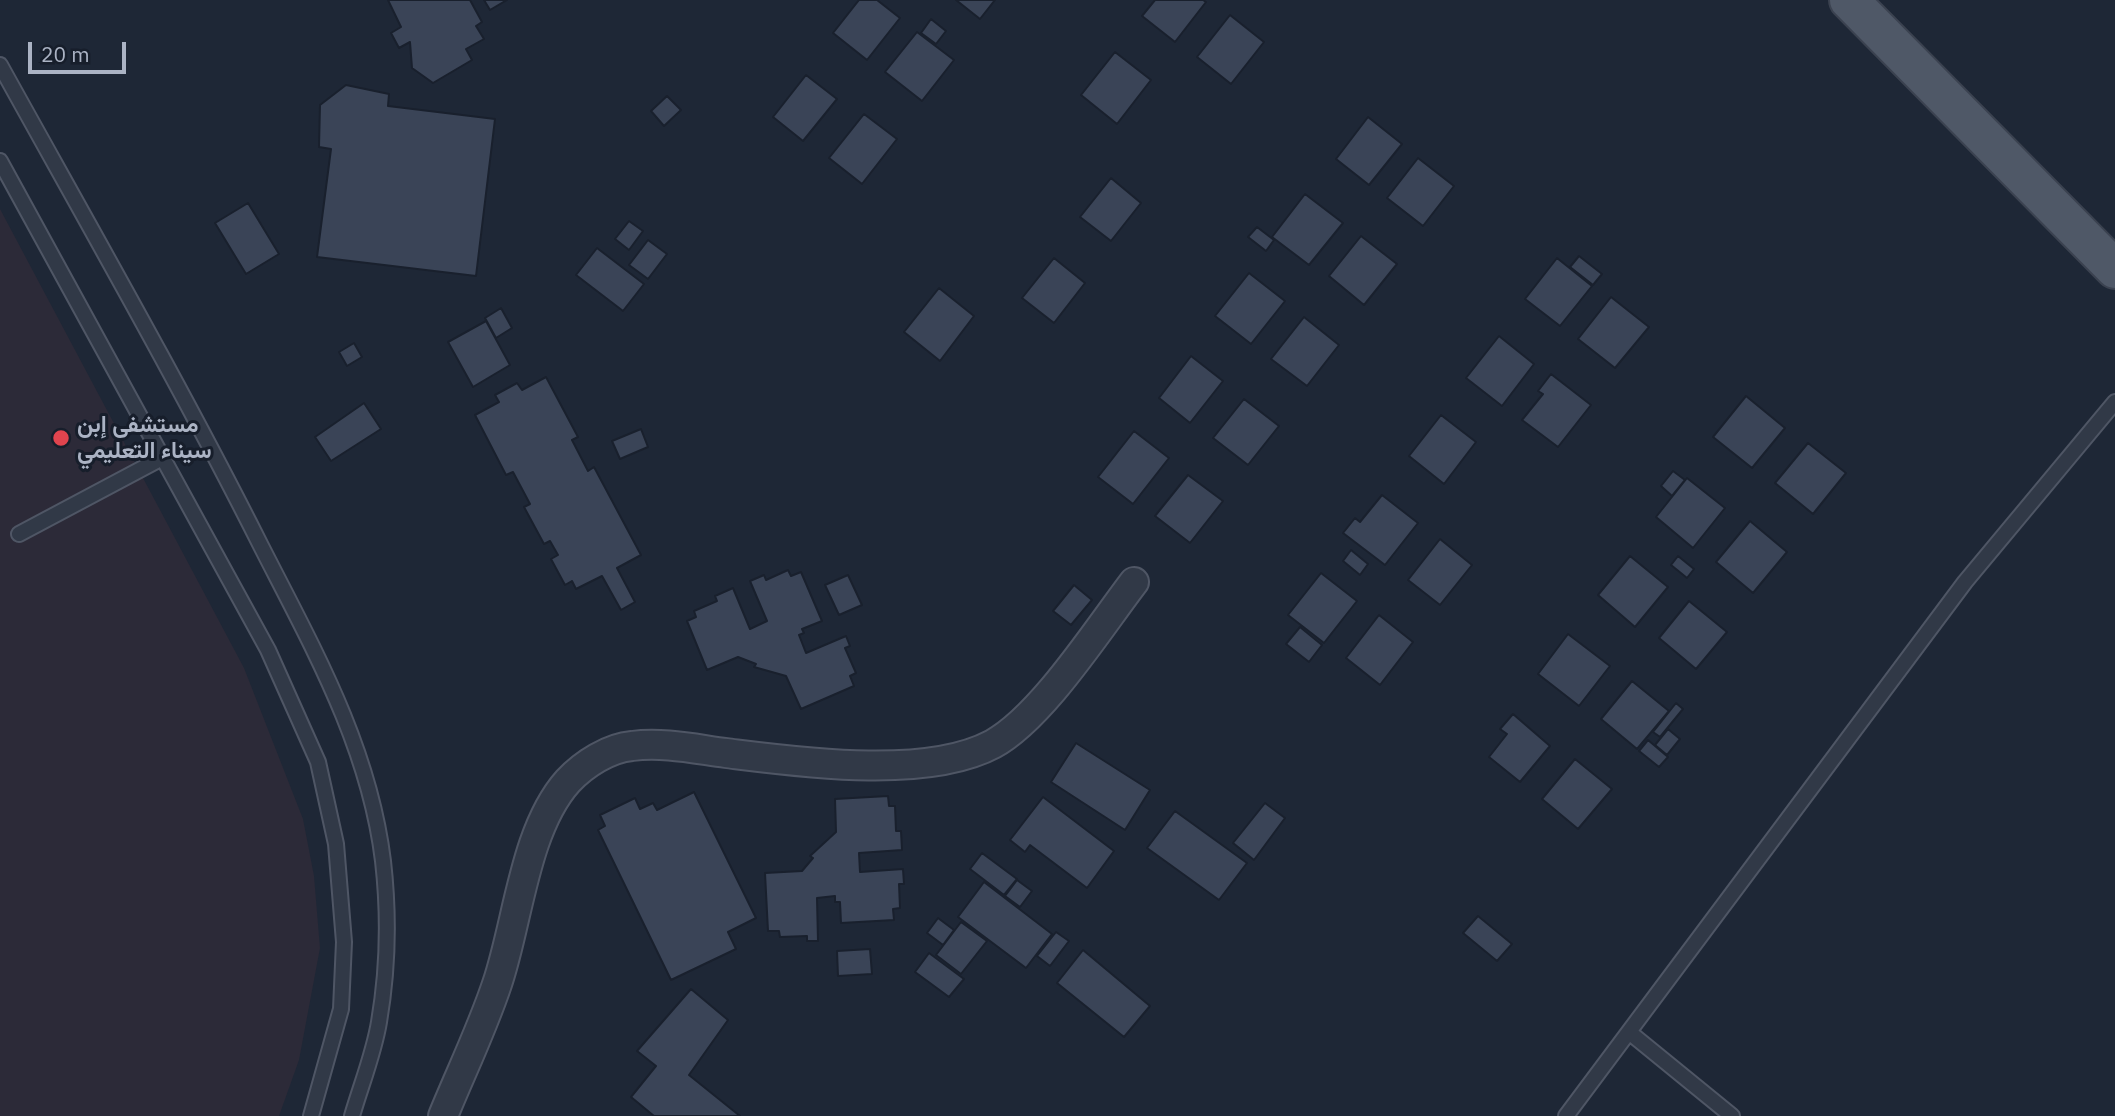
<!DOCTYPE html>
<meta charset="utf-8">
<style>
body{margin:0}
#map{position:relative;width:2115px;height:1116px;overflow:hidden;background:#1e2736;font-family:"IBM Plex Sans",sans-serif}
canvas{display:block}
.scale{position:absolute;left:28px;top:42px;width:98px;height:32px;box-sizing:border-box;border:4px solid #abb3c4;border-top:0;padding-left:9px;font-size:21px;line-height:24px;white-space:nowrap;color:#abb3c4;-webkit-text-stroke:5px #171e2b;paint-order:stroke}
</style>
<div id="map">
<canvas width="2115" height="1116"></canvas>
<div class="scale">20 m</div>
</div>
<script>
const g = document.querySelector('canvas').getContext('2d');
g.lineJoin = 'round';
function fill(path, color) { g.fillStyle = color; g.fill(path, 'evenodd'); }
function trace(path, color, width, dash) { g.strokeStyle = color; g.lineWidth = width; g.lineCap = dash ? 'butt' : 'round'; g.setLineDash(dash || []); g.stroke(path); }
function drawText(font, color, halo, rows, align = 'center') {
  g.font = font + ' "IBM Plex Sans",Vazirmatn,sans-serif'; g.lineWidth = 6; g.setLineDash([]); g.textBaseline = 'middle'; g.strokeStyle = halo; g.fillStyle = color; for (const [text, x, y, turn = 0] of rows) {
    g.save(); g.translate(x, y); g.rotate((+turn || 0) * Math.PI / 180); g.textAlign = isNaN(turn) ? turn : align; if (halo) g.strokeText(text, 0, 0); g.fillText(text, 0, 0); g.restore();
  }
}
const medical = new Path2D(`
 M0,209L244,668L303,819L314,876L320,948L299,1060L279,1116H0Z`);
const building = new Path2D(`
 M388,0H470L482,22L476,26L484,39L466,49L472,60L433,83L412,68L410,42L399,48L391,33L401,27Z
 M484,0H507L490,10Z
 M859,0H877L900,18L867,60L833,33Z
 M956,0H995L980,19Z
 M1155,0H1203L1206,2L1175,42L1142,16Z
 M1230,15L1264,42L1231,84L1197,57Z
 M931,19L946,31L936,44L921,33Z
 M917,32L954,60L922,101L885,72Z
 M1115,52L1151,80L1117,124L1081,95Z
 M806,75L837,99L803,141L773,117Z
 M346,85L389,94L388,106L495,119L476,276L317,257L331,149L319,147L320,105Z
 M667,96L681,110L664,126L651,111Z
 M864,114L897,139L862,184L829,158Z
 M1368,117L1402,144L1369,185L1336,159Z
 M1418,158L1454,186L1423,226L1387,198Z
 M1111,178L1141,203L1111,241L1080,217Z
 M1305,194L1343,223L1309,265L1272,237Z
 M248,203L279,254L246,274L215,223Z
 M629,221L643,231L629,250L615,239Z
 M1257,227L1274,240L1266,251L1248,237Z
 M1361,236L1397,264L1364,305L1329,276Z
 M648,240L667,254L648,279L629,265Z
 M597,248L644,284L623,311L576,275Z
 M1579,256L1602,274L1593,285L1570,267Z
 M1054,258L1085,283L1054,323L1022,298Z
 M1557,258L1592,286L1560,326L1525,299Z
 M1249,273L1285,301L1251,344L1215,316Z
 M939,288L974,316L940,361L904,332Z
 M1611,297L1649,327L1615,368L1578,339Z
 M501,308L512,328L496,338L485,318Z
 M1304,317L1339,345L1307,386L1271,359Z
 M486,321L510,365L473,387L448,342Z
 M1499,336L1534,364L1502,406L1466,378Z
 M354,343L362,357L347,366L339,352Z
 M1191,356L1223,381L1190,423L1159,398Z
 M1551,374L1591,405L1558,447L1522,420L1543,394L1538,391Z
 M546,377L578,437L572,440L588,471L594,467L641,555L617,568L635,602L621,610L602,576L576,589L572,581L565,585L551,559L558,555L550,541L544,544L524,507L530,504L513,472L506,475L475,415L499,402L495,395L517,383L522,390Z
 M1746,396L1785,428L1752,468L1713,437Z
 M1244,399L1279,426L1248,465L1213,438Z
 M364,403L381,429L331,461L315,437Z
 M1441,415L1476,442L1444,484L1409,456Z
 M641,429L648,447L620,459L612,441Z
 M1134,431L1169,458L1133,504L1098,477Z
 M1808,443L1846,473L1813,514L1775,483Z
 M1673,471L1685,480L1672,496L1661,486Z
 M1188,475L1223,501L1190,543L1155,516Z
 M1687,478L1725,508L1693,548L1656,517Z
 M1382,495L1418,523L1385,565L1343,533L1355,518L1360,522Z
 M1750,521L1787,552L1753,593L1716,562Z
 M1440,539L1472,565L1440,605L1408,580Z
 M1351,550L1368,564L1360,575L1343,561Z
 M1630,556L1668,587L1635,627L1598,595Z
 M1678,556L1694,569L1687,578L1671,565Z
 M788,570L791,576L801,572L822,621L802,629L804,633L799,635L806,653L846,636L850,646L845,648L856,673L850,676L854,686L801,709L786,676L754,667L756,664L738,657L707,670L687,621L696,617L694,611L717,601L715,596L733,588L750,629L767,621L750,581L764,575L766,580Z
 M1321,573L1357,601L1324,643L1288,615Z
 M848,575L862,605L839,615L825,585Z
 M1074,585L1092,600L1071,625L1053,611Z
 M1689,601L1727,632L1696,669L1659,638Z
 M1379,615L1413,642L1380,685L1346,658Z
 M1300,627L1322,645L1309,662L1286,644Z
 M1568,634L1610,666L1579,706L1538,674Z
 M1632,681L1669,711L1637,749L1601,719Z
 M1676,703L1683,709L1660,737L1653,732Z
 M1513,714L1550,746L1520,782L1489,757L1507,734L1500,729Z
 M1668,729L1680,739L1667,755L1655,745Z
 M1648,740L1668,757L1659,767L1639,751Z
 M1076,743L1150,790L1125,830L1051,782Z
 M1575,759L1612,789L1578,829L1542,799Z
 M694,792L756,918L728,932L736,949L671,980L598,830L605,826L600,815L635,798L640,809L653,803L657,810Z
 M888,796L889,806H895L896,831H901L902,850L859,853L860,872L903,869L904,884H899L900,908L893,909L894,920L841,923L840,902H835V896L817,898L818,941H807V936L780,937L779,931H768L765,873L802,871L813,858L810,856L836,832L835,799Z
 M1043,797L1114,851L1087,888L1030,845L1025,852L1010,840Z
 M1265,803L1285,818L1254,860L1233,843Z
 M1175,811L1247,863L1219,900L1147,848Z
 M982,853L1017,879L1004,895L970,869Z
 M1017,880L1032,891L1020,907L1005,896Z
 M984,882L1052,934L1026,968L958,917Z
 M1478,916L1512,944L1497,961L1463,933Z
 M938,918L954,930L943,945L927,933Z
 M961,922L987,941L961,974L936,955Z
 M1056,932L1069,941L1050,966L1037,956Z
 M870,949L872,974L838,976L837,951Z
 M1083,950L1150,1006L1124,1037L1057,983Z
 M929,953L964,979L949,997L915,972Z
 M691,989L728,1020L689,1075L740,1116H654L631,1097L656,1066L637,1051Z`);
const service = new Path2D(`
 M0,65C88,224 179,383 261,546C313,648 369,746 383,861C389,914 388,969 379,1022C374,1053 361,1085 352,1116
 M0,161L268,650L318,762L336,844L344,942L341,1009L311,1116
 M19,534L162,458
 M1629,1032L1732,1116
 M1566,1116L1965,582L2115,402`);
const minor = new Path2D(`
 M443,1116C461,1072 482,1029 497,984C518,923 524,830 568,781C584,764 609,748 632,746C663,742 695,749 726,753C799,762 926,780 993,744C1042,717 1098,629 1134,582`);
const primary = new Path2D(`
 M1849,0L2115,269`);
const markers = [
 [61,438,9,"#e0444e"]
];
const poiNames = [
 ["مستشفى إبن",77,425],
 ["سيناء التعليمي",77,451]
];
fill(medical, '#2c2a38');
fill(building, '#3a4457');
trace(building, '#19202d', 2);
trace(service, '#4f5665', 18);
trace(minor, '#4f5665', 32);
trace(primary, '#3b4250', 42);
trace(service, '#313947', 14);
trace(minor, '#313947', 28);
trace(primary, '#4f5867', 38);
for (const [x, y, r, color] of markers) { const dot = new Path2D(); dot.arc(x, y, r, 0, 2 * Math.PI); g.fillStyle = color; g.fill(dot); trace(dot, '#171e2b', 2.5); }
drawText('bold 23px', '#abb3c4', '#171e2b', poiNames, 'left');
</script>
